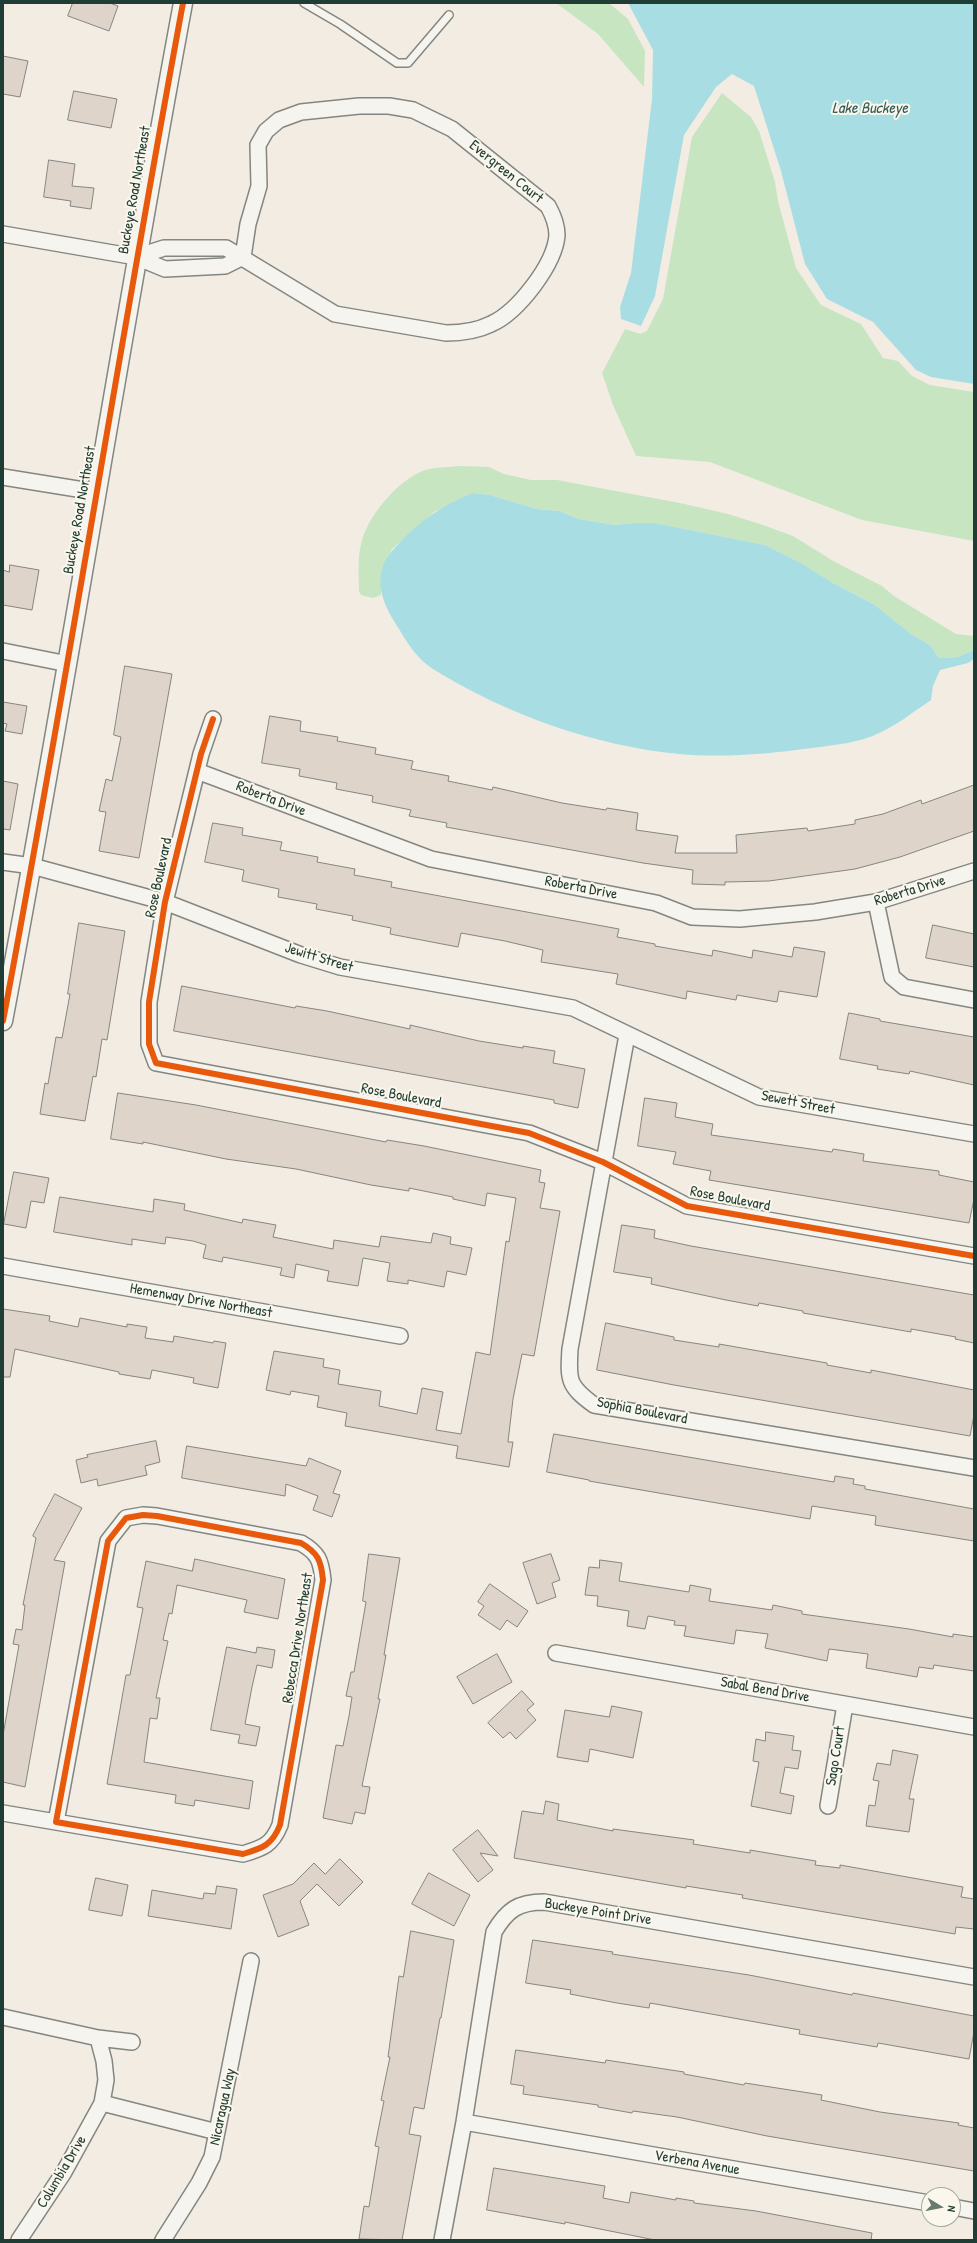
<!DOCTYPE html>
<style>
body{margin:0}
#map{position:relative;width:977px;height:2243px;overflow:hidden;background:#f3ece3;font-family:"Patrick Hand",sans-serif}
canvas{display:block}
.frame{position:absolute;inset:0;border:4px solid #1f3d34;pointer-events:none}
.north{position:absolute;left:921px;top:2187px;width:40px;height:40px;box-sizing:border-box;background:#fbf7ec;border:1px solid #a3ada2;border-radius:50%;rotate:100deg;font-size:11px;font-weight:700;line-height:16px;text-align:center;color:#1f3d34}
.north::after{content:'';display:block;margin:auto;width:14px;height:18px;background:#697a71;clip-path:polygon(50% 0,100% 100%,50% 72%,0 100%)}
</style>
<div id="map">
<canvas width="977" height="2243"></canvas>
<div class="frame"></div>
<div class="north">N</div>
</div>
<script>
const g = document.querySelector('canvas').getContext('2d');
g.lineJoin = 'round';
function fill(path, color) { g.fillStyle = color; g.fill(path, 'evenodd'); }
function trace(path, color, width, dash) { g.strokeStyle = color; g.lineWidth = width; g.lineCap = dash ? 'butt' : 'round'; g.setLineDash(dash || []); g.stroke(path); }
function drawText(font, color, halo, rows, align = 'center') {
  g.font = font + ' "Patrick Hand",sans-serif'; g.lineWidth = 4; g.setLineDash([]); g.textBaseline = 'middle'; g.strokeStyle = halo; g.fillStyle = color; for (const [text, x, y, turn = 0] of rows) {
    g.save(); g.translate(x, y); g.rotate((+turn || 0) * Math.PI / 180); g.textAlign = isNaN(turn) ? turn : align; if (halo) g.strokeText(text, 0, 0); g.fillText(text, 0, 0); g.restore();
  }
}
const green = new Path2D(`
 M556,3H609L628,19L645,51L644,87L598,34Z
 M722,93L751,117L759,131L775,182L778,201L796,268L821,305L861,324L883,358L898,361L912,376L930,385L974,392V541L862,520L710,462L636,456L613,405L602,373L625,329L640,334L647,331L663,299L692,137Z
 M462,466L489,467L504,474L531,480H557L680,503L728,514L763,525L793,536L835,562L882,586L894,596L956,634L974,636V650L958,657L939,658L930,645L911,634L875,605L833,583L803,564L765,545L655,523H634L615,525L579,519L559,511L537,509L490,495L473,493L434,512L392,549L382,569L381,595L373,598L361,595L359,591C359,574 357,557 362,540C369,514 402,475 429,469C440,467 451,467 462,466Z`);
const water = new Path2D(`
 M628,3H974V384L931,377L916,370L873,322L827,299L805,264L781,171L754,86L732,74L716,87L684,135L655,296L641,326L621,319L620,307L631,273L652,99L653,50Z
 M473,493L490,495L537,509L559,511L579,519L615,525L634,523H655L765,545L803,564L833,583L875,605L911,634L930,645L939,658L958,657L974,650V659L968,663L940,670L933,686L931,700L924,705C909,715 895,726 879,733C859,743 834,745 812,748C769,754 723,758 679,754C595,746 505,714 433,669C418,660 408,644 399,629C387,611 376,590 382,569C385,557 394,549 401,541C424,518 443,505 473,493Z`);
const building = new Path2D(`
 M73,3H110L118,6L109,31L68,16Z
 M3,56L28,61L20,97L3,94Z
 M74,91L117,99L111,128L68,120Z
 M49,160L75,164L72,186L94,188L91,209L70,206L71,201L44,197Z
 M10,565L39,570L32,610L3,605V570L9,572Z
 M125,666L172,674L139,858L99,851L106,812L99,811L106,779L112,781L121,737L114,735Z
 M3,702L27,706L22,734L5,731L7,724L3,723Z
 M270,716L301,721L300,731L338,737L337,741L376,748L375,754L413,761L411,769L449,776L448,781L492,790L493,787L562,803L606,810L607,808L638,813L636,830L678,836L675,853H737L736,835L807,828L808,831L855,824V820L883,814L921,800L922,804L974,785V831L900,857L855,869L769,881L725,882V885L692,884L693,870L643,863L446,827L447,823L409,816L411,810L372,802L373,796L336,789L337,783L299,776L300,769L262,763Z
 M3,781L18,784L10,830L3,829Z
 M213,823L243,828L242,835L282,842L280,850L318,857L317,862L355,869L354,875L392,882L391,887L619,929L617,937L655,944V946L712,956L713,950L752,958L753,950L792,957L794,947L825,952L817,997L779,991L777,1002L737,995L736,1000L687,991L686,999L616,984L618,974L541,962L543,950L505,941L461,933L458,947L390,934L391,928L352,920L353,916L316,909L317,904L278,897L279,889L242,881L244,870L205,862Z
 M79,923L125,931L107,1040L102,1039L96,1077L93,1076L85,1121L40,1114L45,1083L48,1084L56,1037L62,1038L70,994H68Z
 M933,925L974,934V967L926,958Z
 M182,986L295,1008L296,1006L327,1011L410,1029V1025L479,1041L523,1048V1046L555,1051L553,1063L585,1069L578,1108L554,1103V1100L516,1093L174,1031Z
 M849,1013L880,1019V1021L974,1037V1085L910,1071L909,1074L877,1069L878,1066L840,1059Z
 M118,1093L196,1105L386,1142L387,1140L424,1146L541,1170L539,1182L545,1183L540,1208L560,1211L534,1356L522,1354L513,1399L508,1442H513L509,1467L456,1458L458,1446L345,1426L347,1413L317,1407L319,1396L291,1391L290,1395L266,1390L274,1351L324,1359L323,1367L340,1370L338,1384L381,1391L379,1406L417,1414L422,1388L443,1392L436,1430L461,1434L476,1352L490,1355L506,1241L509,1242L516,1198L487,1193L485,1206L453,1199V1197L409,1188V1191L371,1185L296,1169L226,1159L143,1142V1144L111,1139Z
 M645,1098L677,1103L675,1117L713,1124L711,1135L832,1152L833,1149L864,1154L863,1161L939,1171V1175L974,1182V1199L969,1223L709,1180L711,1171L673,1164L676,1152L638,1146Z
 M14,1172L49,1178L44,1203L31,1201L26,1228L4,1224Z
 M60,1197L153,1212L154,1199L185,1204L184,1210L242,1223L243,1219L276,1225L273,1237L333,1249L334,1240L379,1247L381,1236L431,1243L433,1233L451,1237L450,1244L472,1248L466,1275L447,1271L444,1287L408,1280V1284L387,1281L390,1263L363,1258L358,1286L327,1281L329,1271L296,1264L294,1278L280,1275L282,1268L223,1257L222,1262L203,1258L206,1245L193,1241L166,1237L165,1244L132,1239V1245L54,1232Z
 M622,1225L655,1230L654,1238L691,1246L974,1295V1343L955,1339L956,1337L911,1329V1332L803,1313V1311L759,1303L758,1306L726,1300L651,1284L652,1278L614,1272Z
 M3,1309L50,1316L49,1321L78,1327L80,1318L127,1327V1324L147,1327L145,1338L173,1342L174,1336L213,1343L214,1341L226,1343L218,1388L193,1383L194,1378L152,1370L150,1379L119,1374V1372L15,1349L10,1377H3Z
 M606,1323L674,1337V1340L719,1347V1344L827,1363V1365L871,1373V1370L974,1390V1415L970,1436L674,1385L597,1370Z
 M554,1434L834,1482L835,1476L854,1479L853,1484L865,1486V1489L974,1509V1541L875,1525L876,1516L812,1506L810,1519L589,1481V1480L547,1472Z
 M156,1441L160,1462L145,1466L147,1475L98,1486L97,1479L81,1483L76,1460L88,1457L87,1455Z
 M187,1446L306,1466L309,1458L341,1471L333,1493L340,1495L332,1517L313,1510L318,1496L286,1484L285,1496L182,1478Z
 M55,1494L82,1508L54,1560L65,1562L25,1787L3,1782V1735L19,1645L13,1644L16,1629L22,1630L25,1605H23L36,1538L33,1536Z
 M369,1554L400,1558L384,1655H386L378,1699H380L362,1786L370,1787L365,1814L355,1812L352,1824L323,1818L336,1745L343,1746L349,1716L352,1697L346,1696L351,1672H354L366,1602L363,1601Z
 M551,1554L560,1580L552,1583L556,1597L537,1604L523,1563Z
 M195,1559L285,1579L278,1619L244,1612L247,1600L177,1585L172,1614L169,1613L163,1640L168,1641L156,1698H160L157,1719L150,1718L144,1762L253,1781L249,1809L195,1800L194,1806L175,1803L176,1795L107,1784L126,1675H130L143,1608L137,1607L146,1561L192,1571Z
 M600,1560L622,1563L619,1581L689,1592L690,1585L711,1589L709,1601L772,1610L773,1605L802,1611V1614L909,1629L953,1637V1634L974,1637V1671L934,1665L933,1669L919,1667L917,1677L866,1668L868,1654L829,1649L827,1661L765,1648L768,1634L736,1630L734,1644L684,1636L686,1626L674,1625L675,1621L648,1616L645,1629L627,1626L629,1611L597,1606L598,1596L585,1595L589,1567L599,1568Z
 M490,1584L528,1611L517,1627L507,1620L500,1630L478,1615L484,1606L478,1602Z
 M227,1647L256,1653L257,1647L275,1650L272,1668L257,1665L252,1687L245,1724L260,1727L256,1746L238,1743L240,1735L211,1730Z
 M497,1654L512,1682L473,1704L457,1677Z
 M522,1691L534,1704L527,1710L536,1720L516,1739L510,1732L503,1738L488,1723Z
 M612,1706L642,1712L633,1758L590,1749L588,1762L557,1757L565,1710L609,1717Z
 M766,1732L794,1736L792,1750L801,1751L798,1769L785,1767L780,1793L794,1796L791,1814L751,1806L759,1762L753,1761L756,1739L765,1741Z
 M893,1750L918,1755L909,1799H914L909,1832L866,1826L869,1805L875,1806L879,1781L873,1780L877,1763L890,1765Z
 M546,1801L559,1804L557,1820L613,1831V1829L694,1840L693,1844L750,1853V1850L785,1856L816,1861L815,1865L840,1868V1865L963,1887L961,1897L974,1899V1929L956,1927L955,1934L742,1898L743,1895L686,1886V1888L514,1858L522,1811L543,1814Z
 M478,1830L498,1856L480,1853L493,1870L478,1882L453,1850Z
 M340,1859L363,1882L339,1906L317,1884L300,1901L309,1925L278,1937L263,1895L293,1884L314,1863L325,1874Z
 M429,1873L470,1895L454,1926L412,1904Z
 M96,1878L128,1885L122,1916L89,1910Z
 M217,1886L237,1889L231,1929L148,1916L152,1890L203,1899L204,1893L215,1894Z
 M411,1931L454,1940L441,2018H440L424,2109L414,2107L409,2134L421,2136L402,2240L359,2239L364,2206L369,2207L379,2147L375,2146L384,2101L381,2100L390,2057H388L399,1976L403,1977Z
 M533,1940L613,1952L612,1954L749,1975L852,1995L853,1993L974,2016V2032L969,2059L878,2043L877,2047L799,2034L800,2030L650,2003L649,2008L617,2003L570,1994L571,1990L526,1983Z
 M516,2050L605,2063L606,2060L684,2072V2074L744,2085L745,2083L822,2095L821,2100L880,2112L959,2123L958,2125L974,2128V2171L767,2136L677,2117L633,2111L632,2113L598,2107V2105L523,2094L524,2086L511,2084Z
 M494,2168L605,2186L603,2198L629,2203L631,2192L676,2200V2198L694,2201V2203L756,2211L872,2233L871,2240H655L565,2222V2224L487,2210Z`);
const service = new Path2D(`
 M304,3L340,24L397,63H408L449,15`);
const minor = new Path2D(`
 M3,234L136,257L165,269L225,266L243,257
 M136,257L164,248H226L335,314L446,333C462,333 477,331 491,324C518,312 555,264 557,235C557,225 553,215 548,206L452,129L413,110L389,106H359L301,112L279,120L266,131L258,145L259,186L248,224L243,257
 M3,477L96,492
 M3,651L68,664
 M213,719L201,754L165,902L149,1002V1044L156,1063L529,1133L603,1162L687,1206L974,1256
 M197,771L431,859L656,903L692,917L740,919L815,912L876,902L974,871
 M3,862L32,866L165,902L301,955L340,967L573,1008L759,1097L974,1134
 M876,902L892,977L904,987L974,1000
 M627,1035L570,1349C568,1380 568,1386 594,1405L974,1468
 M3,1266L400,1336
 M143,1515L157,1516L301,1543C318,1553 321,1560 323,1580L280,1825C272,1845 263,1848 243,1854L56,1822L108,1541L126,1518Z
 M556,1653L974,1727
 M828,1806L845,1705
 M3,1813L56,1822
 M3,2017L98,2038L132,2042
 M102,2103L217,2132
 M464,2122L929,2203
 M953,2207L974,2211
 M19,2240L64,2172L102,2103L106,2080L104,2061L98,2038
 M163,2240L199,2183L212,2157L251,1961
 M442,2240L464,2122L494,1932C507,1910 518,1902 544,1902L974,1977`);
const tertiary = new Path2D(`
 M3,1021C67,682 120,342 183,3`);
const cycleway = new Path2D(`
 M213,719L201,754L165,902L149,1002V1044L156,1063L529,1133L603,1162L687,1206L974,1256
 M3,1021C67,682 120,342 183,3
 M143,1515L157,1516L301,1543C318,1553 321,1560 323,1580L280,1825C272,1845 263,1848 243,1854L56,1822L108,1541L126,1518Z`);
const streetNames = [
 ["Evergreen Court",506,172,39],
 ["Buckeye Road Northeast",135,190,-80],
 ["Buckeye Road Northeast",80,510,-80],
 ["Roberta Drive",271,799,21],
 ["Rose Boulevard",159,878,-78],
 ["Roberta Drive",581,888,11],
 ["Roberta Drive",910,891,-17],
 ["Jewitt Street",319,958,17],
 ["Rose Boulevard",401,1096,11],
 ["Sewett Street",798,1103,11],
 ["Rose Boulevard",730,1199,11],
 ["Hemenway Drive Northeast",201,1301,10],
 ["Sophia Boulevard",642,1411,11],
 ["Rebecca Drive Northeast",298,1638,-81],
 ["Sabal Bend Drive",765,1690,10],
 ["Sago Court",836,1756,-81],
 ["Buckeye Point Drive",598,1912,9],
 ["Nicaragua Way",223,2107,-78],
 ["Verbena Avenue",697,2163,10],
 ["Columbia Drive",62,2172,-59]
];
const waterNames = [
 ["Lake Buckeye",870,109]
];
fill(green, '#c8e5c1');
fill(water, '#a8dee3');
fill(building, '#dfd4c9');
trace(building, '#848681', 1);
trace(service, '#848681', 10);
trace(minor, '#848681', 18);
trace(tertiary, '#848681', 21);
trace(service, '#f6f4ef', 7);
trace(minor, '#f6f4ef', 15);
trace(tertiary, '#f6f4ef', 18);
trace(cycleway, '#e8590c', 6);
drawText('15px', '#1f3d34', '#fbf7ec', streetNames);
drawText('italic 16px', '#345c57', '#fbf7ec', waterNames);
</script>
